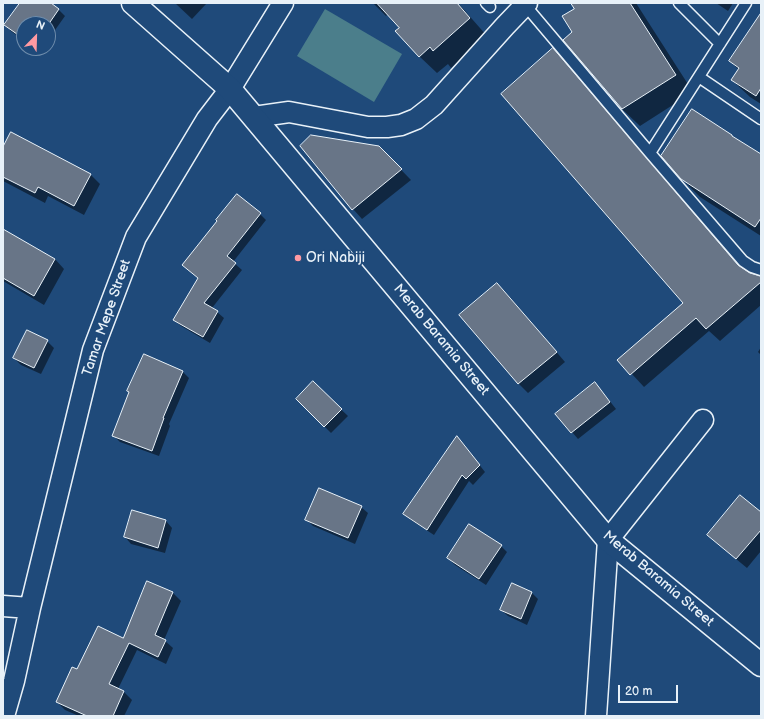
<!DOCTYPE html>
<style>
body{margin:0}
#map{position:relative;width:764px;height:719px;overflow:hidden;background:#1f4a7a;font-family:"Balsamiq Sans",sans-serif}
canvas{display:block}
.frame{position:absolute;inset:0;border:4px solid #e8f1f8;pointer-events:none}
.north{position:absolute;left:16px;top:16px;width:40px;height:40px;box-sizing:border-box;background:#1f4a7a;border:1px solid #6f8dac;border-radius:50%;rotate:23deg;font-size:11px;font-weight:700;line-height:16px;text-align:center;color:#e8f1f8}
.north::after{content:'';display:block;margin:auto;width:14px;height:18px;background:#ff9aa2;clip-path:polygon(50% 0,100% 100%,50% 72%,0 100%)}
.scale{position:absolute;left:618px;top:685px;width:60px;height:18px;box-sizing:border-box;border:2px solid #e8f1f8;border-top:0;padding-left:5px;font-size:12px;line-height:14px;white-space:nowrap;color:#e8f1f8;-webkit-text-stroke:3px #1f4a7a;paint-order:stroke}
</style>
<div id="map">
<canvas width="764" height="719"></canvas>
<div class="frame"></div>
<div class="north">N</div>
<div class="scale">20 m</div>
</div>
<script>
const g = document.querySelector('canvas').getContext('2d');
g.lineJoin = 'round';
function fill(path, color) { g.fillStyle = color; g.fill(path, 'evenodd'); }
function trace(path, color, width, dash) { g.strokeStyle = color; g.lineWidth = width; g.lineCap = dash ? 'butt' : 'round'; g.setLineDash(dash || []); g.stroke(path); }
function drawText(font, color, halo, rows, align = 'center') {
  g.font = font + ' "Balsamiq Sans",sans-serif'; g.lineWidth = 3; g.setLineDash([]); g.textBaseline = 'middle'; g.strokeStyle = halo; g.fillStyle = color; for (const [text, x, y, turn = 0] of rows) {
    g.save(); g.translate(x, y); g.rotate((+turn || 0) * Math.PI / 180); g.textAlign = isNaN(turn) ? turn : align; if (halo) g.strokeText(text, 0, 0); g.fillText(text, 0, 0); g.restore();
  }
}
const green = new Path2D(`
 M325,9L402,54L374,102L297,56Z`);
const shadow = new Path2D(`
 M21,3H49L59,10L65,16L48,40V24H24V40L12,32L5,25Z
 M175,3H207L192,19Z
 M373,3H458L487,36L451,68L448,64L437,73L419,56L400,28L388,14L386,16Z
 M572,3H636L693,92L640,126L622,109L564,40L573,32L576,9Z
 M716,3H733L728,11Z
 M761,23V104L750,97L732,80L739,70L730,61Z
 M35,48H43L40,51Z
 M553,49L566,62L742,269L748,273L761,277V305L720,341L709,331L644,387L619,360L685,303Z
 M379,147L411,180L362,219L353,209Z
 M3,149L90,174L100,184L84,215L48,196L45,203L3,181Z
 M761,155V236L700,197L682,179Z
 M260,214L266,220L233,262L242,270L212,308L217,312L224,318L210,343L181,326L174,320L198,278L183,265Z
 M3,236L55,259L64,269L44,305L3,281Z
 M497,284L507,294L565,362L528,393L519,384L460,315Z
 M47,341L54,348L41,374L21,365L14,358Z
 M761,347V355L758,352Z
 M183,372L189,378L169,424L170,426L159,456L120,442L114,436Z
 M313,383L348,416L331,433L297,399Z
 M595,384L601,390L616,409L578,439L572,432Z
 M457,438L463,444L485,472L473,485L469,481L434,535L411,520L404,514Z
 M361,507L368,513L355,544L313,526L307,520Z
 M133,511L166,521L172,528L165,553L131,544L125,537Z
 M761,513V551L747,568L718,544L708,535Z
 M501,546L507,552L486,585L455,565L448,558Z
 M148,582L173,593L181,601L164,640L173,648L166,664L137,650L118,689L124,692L132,700L124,716H79L65,710L57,702L77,670L123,640Z
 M512,585L532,593L538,599L527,625L508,616L501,610Z`);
const building = new Path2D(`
 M20,3H51L59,9L48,25V24H24V39L4,25Z
 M377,3H457L470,18L433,51L430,47L419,57L395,31L399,28Z
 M571,3H630L676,75L622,109L563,40L572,32L562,16L574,9Z
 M761,13V88L756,96L731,80L739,68L729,61Z
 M553,48L738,265L750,273L761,276V282L706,329L696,318L630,375L617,360L683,303L501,94Z
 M692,109L732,135V136L761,154V218L755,227L681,179L661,156Z
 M11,132L91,174L74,206L38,187L35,193L3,177V147Z
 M311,135L379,146L402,169L352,210L300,146Z
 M237,194L261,213L227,256L236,263L204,303L218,311L203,337L173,320L198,278L182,265L217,221L216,220Z
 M3,229L55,259L34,296L3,278Z
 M497,283L557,352L518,384L459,315Z
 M27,330L48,340L34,368L13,358Z
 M144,354L183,371L163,418H164L152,451L112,436L129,392L127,391Z
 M313,381L342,409L324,427L296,399Z
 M595,382L610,402L571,433L555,414Z
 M457,436L480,465L466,479L462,475L427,530L403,514Z
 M319,488L362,506L348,538L305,520Z
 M740,495L761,512V530L736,559L707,535Z
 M132,510L166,520L158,548L124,537Z
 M469,524L502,545L479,579L447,558Z
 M147,581L173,592L155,635L166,640L158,657L129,643L109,684L124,691L113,716H87L56,702L72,667L77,669L98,626L123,638Z
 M512,583L532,592L521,619L500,610Z`);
const lane = new Path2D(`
 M486,3L490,7
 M679,3L720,44
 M525,5L650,153L743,261L752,267L761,270
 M699,77L761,119
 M650,153L746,3`);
const street = new Path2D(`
 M254,117L289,112L368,127H387L401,125L416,119L434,105L505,26L527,3
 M3,606L30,608
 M4,716L14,681L30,608L93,350L136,237L207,119L230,89L283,3
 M596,716L608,540L703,420`);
const secondary = new Path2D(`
 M133,3L230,89L608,540L761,665`);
const markers = [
 [298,258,4,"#ff9aa2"]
];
const poiNames = [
 ["Ori Nabiji",306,258]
];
const streetNames = [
 ["Tamar Mepe Street",107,318,-71],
 ["Merab Baramia Street",441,340,50],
 ["Merab Baramia Street",658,579,40]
];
fill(green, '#4b7e8b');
fill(shadow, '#0007');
fill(building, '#687587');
trace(building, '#e8f1f8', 1);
trace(lane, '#e8f1f8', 13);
trace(street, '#e8f1f8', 23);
trace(secondary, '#e8f1f8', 25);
trace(lane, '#1f4a7a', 10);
trace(street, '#1f4a7a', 20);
trace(secondary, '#1f4a7a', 22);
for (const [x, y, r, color] of markers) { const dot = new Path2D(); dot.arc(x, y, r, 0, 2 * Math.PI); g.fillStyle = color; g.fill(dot); trace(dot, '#1f4a7a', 1.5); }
drawText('14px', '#e8f1f8', '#1f4a7a', poiNames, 'left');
drawText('14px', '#e8f1f8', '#1f4a7a', streetNames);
</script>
